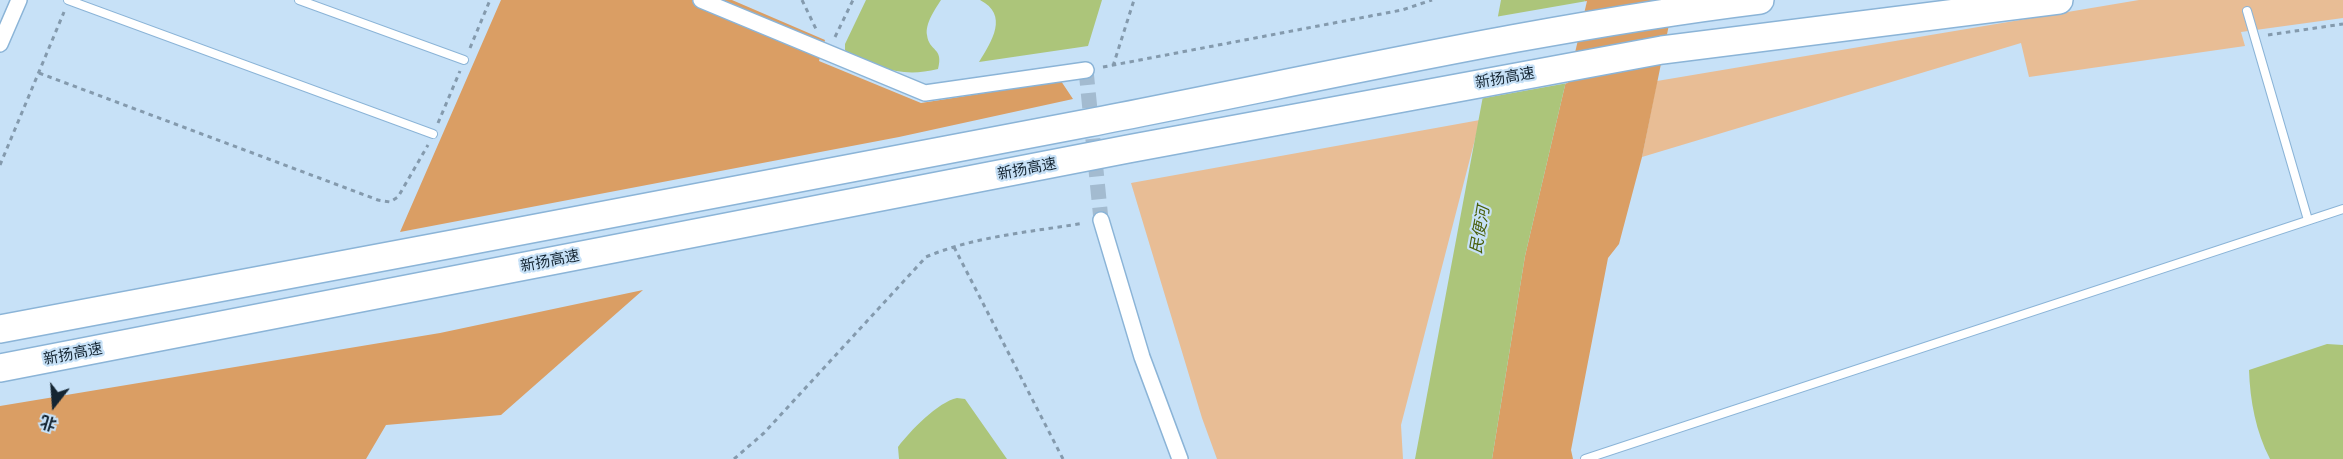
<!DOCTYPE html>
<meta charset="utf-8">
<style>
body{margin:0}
#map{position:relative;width:2343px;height:459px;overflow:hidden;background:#c7e1f7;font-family:"Public Sans","Noto Sans SC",sans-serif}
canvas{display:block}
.north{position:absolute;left:24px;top:375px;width:60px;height:60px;-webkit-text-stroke:4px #c7e1f7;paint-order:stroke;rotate:197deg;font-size:16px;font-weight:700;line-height:24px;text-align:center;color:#142532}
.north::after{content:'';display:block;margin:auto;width:21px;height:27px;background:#142532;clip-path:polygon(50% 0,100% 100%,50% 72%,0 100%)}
</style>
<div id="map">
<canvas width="2343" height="459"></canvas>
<div class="north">北</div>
</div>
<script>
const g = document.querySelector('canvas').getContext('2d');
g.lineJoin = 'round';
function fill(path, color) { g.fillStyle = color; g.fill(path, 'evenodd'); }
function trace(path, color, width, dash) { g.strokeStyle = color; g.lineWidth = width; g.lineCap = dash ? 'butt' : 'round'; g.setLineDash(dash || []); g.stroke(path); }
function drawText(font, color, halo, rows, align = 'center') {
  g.font = font + ' "Public Sans","Noto Sans SC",sans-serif'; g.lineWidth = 4.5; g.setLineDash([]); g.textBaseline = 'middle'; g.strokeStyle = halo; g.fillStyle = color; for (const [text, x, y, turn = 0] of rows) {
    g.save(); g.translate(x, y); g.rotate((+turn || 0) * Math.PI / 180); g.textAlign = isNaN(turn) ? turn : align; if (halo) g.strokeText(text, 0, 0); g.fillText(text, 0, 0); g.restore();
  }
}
const green = new Path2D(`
 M2139,0H2343V18L2241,32L2245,46L2029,77L2021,43L1642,157L1657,81Z
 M1480,120L1401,425L1403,459H1217L1202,418L1131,183Z`);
const forest = new Path2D(`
 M501,0H732L825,40L819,61L921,103L1061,81L1073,99L899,137L400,232Z
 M1585,0H1674L1642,157L1619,244L1608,258L1571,450L1573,459H1492L1525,256Z
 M643,290L501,415L386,425L366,459H0V406L440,333Z`);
const water = new Path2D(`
 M866,0H941C935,9 925,24 927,35C929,52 944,47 938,69C902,78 882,68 849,55L845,50V44Z
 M980,0H1102L1088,46L979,62C992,41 1009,15 980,0Z
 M1501,0H1585L1525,256L1492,459H1415Z
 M2327,344L2343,345V459H2270C2256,432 2250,401 2249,370Z
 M957,398L965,399L1007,459H899L898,447C910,431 938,402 957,398Z`);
const pier = new Path2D(`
 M1587,1L1568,83L1479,99L1495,17Z`);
const minorTunnel = new Path2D(`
 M1086,70L1101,220`);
const path = new Path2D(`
 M802,0L816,29
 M2268,35L2343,24
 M835,37L853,0
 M470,48L490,0
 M1113,66L1134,0
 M1103,67L1402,10L1432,0
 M39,73L378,200L390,202L398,197L428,145
 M438,123L460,71
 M0,165L64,12
 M954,247L1063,459
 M734,459L764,433L926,257C975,236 1032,232 1084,223`);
const service = new Path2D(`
 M68,0L433,134
 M299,0L464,60
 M2247,11L2308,220
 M1585,459L2343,209`);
const minor = new Path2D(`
 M701,0L925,93L1086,70
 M0,44L19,0
 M1101,220L1142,357L1180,459`);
const motorway = new Path2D(`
 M0,329C363,261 725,193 1088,123C1311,80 1534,28 1760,0
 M0,368L1128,149L1662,50L2059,0`);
const streetNames = [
 ["新扬高速",1505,78,-10],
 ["新扬高速",1027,169,-11],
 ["新扬高速",550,261,-11],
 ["新扬高速",73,354,-11]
];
const waterNames = [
 ["民便河",1480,230,-80]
];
fill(green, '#e8bd95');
fill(forest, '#da9e64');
fill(water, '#acc57a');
fill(pier, '#c7e1f7');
trace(minorTunnel, '#a3bbd0', 15, [15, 8]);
trace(service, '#8bb4d7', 10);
trace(minor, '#8bb4d7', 18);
trace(motorway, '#8bb4d7', 30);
trace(path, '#849aad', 3, [4.5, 4.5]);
trace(service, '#fff', 8);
trace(minor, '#fff', 15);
trace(motorway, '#fff', 27);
drawText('15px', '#142532', '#c7e1f7', streetNames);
drawText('italic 16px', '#495e08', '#c7e1f7', waterNames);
</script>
